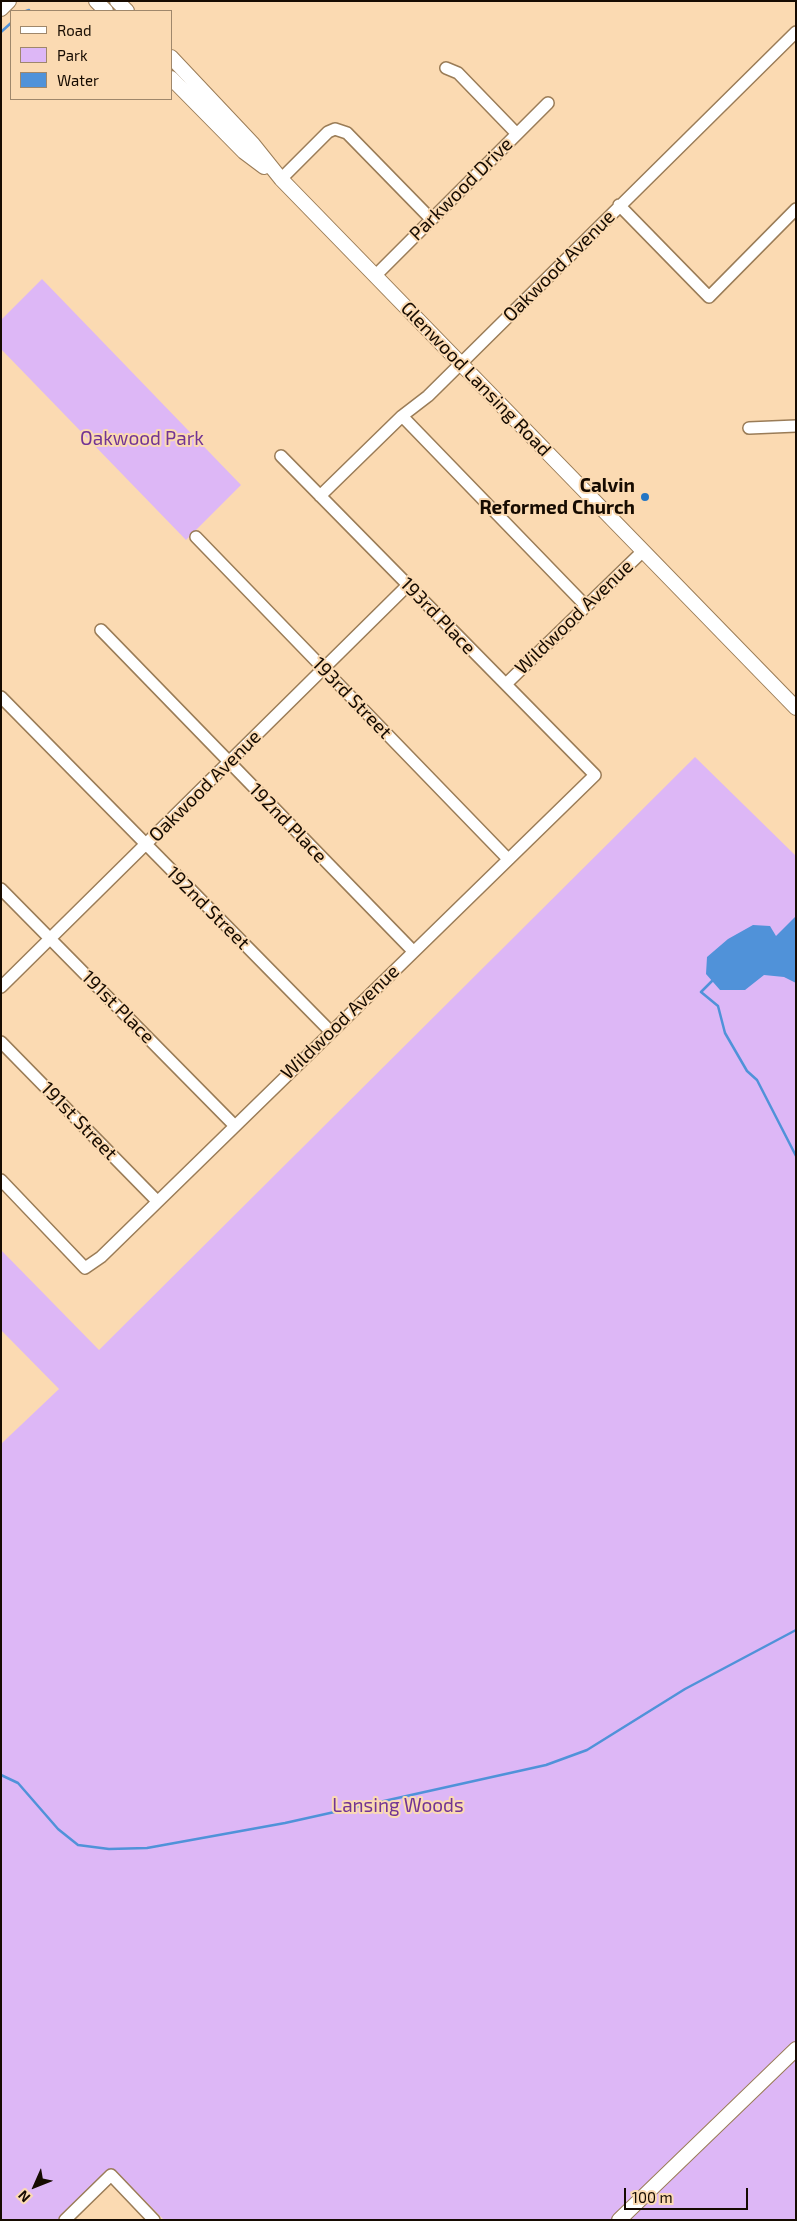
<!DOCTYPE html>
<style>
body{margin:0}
#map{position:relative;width:797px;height:2221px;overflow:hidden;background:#fbdab2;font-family:"Exo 2",sans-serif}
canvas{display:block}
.frame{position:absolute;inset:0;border:2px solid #160b01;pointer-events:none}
.legend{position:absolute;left:10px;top:10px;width:162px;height:90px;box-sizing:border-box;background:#fbdab2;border:1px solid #9f876b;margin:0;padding:6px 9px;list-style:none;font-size:15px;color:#160b01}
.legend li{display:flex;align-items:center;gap:10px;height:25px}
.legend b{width:25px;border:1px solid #9f876b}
.north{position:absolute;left:10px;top:2161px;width:50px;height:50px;-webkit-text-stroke:4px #fbdab2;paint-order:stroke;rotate:226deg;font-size:14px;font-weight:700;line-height:20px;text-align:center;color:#160b01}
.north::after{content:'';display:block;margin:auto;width:18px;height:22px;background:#160b01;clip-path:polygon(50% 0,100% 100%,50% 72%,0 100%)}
.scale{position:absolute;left:624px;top:2188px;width:124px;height:22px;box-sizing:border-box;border:2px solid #160b01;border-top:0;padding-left:6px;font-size:15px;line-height:18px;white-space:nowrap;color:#160b01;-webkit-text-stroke:4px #fbdab2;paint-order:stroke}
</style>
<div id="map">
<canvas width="797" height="2221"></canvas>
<div class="frame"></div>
<ul class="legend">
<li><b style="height:6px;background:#fff"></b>Road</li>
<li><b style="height:14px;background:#ddb7f6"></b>Park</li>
<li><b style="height:14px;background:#5092d9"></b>Water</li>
</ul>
<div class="north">N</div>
<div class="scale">100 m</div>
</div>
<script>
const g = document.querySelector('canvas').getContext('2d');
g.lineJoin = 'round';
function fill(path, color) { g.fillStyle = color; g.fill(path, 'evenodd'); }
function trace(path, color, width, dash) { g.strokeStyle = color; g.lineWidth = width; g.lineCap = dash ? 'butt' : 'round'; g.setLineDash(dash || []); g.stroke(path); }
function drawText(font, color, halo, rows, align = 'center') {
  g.font = font + ' "Exo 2",sans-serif'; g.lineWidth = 4; g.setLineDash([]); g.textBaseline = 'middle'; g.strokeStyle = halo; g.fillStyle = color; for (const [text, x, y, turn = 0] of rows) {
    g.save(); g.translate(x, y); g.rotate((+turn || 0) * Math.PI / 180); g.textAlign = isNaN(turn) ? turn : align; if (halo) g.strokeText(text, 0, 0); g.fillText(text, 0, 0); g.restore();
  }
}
const green = new Path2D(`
 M42,279L241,485L186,540L1,349V320Z
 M695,757L796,856V2220H164L114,2169L62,2220H1V1444L59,1389L1,1330V1250L99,1350Z`);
const water = new Path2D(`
 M796,916V983L784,977L764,975L745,990H720L706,974L707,957L728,939L753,925L770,926L776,936Z`);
const stream = new Path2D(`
 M26,11L29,10
 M1,32L11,23
 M712,981L701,992L718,1006L725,1033L747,1071L757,1080L796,1156
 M1,1775L18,1783L58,1829L78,1845L109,1849L147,1848L285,1823L546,1765L587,1750L685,1689L796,1630`);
const minor = new Path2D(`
 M446,68L458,73L517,134
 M281,179L328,132L335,129L347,133L431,219
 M619,205L709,297L796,209
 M375,276L548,103
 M402,416L586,606
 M749,428L796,426
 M320,496L402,416L428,396L796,32
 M196,537L508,859
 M101,630L413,951
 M506,684L643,551
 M1,697L331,1032
 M1,889L235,1126
 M1,987L408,585
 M1,1042L157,1201
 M1,1180L85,1268L101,1257L595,775L281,456
 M65,2220L111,2175L154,2220`);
const major = new Path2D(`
 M96,1L106,11
 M117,1L127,11
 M1,9L9,1
 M171,57L253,144L281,179L796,708
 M171,78L244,152L264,167
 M619,2220L796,2049`);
const markers = [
 [645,497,5,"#2375c4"]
];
const streetNames = [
 ["Parkwood Drive",461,189,-45],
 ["Oakwood Avenue",559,266,-45],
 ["Glenwood Lansing Road",476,379,46],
 ["193rd Place",438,616,46],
 ["Wildwood Avenue",574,617,-44],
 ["193rd Street",352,698,46],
 ["Oakwood Avenue",205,786,-45],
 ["192nd Place",288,823,46],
 ["192nd Street",208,908,45],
 ["191st Place",118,1007,45],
 ["Wildwood Avenue",340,1022,-44],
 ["191st Street",79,1121,46]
];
const parkNames = [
 ["Oakwood Park",142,439],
 ["Lansing Woods",398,1806]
];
const poiNames = [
 ["Calvin",635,486],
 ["Reformed Church",635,508]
];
fill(green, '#ddb7f6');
fill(water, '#5092d9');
trace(stream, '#5092d9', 2.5);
trace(minor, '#9a7c57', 14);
trace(major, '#9a7c57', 16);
trace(minor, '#fff', 11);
trace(major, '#fff', 14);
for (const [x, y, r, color] of markers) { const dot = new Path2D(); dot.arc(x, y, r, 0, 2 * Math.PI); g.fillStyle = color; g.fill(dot); trace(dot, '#fbdab2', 2); }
drawText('19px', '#160b01', '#fbdab2', streetNames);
drawText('19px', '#723494', '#fbdab2', parkNames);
drawText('bold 19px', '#160b01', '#fbdab2', poiNames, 'right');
</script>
